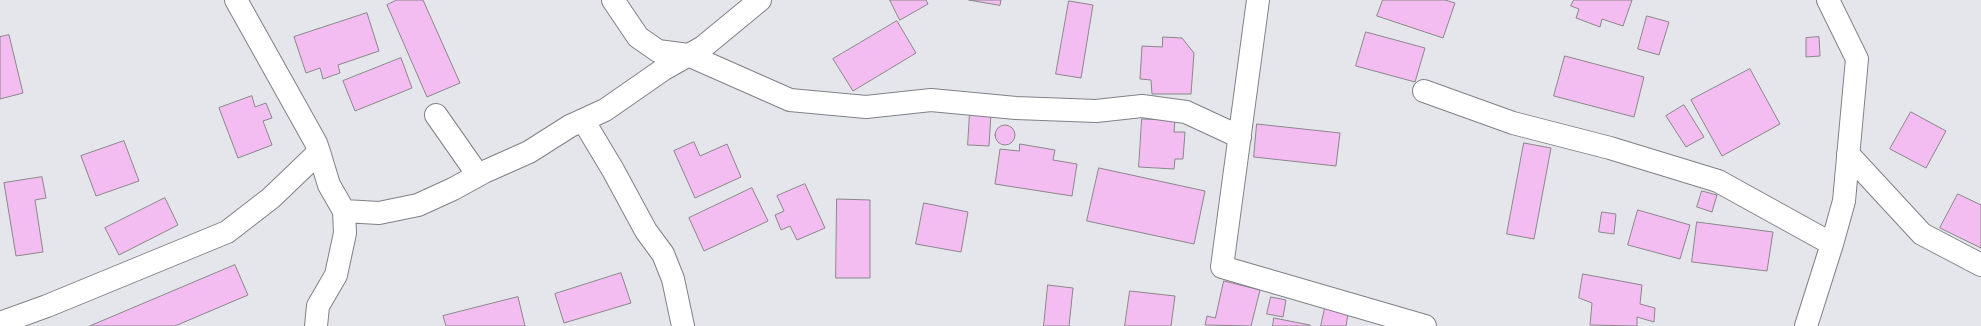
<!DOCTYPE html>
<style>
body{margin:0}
canvas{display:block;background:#e5e6ec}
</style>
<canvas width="1981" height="326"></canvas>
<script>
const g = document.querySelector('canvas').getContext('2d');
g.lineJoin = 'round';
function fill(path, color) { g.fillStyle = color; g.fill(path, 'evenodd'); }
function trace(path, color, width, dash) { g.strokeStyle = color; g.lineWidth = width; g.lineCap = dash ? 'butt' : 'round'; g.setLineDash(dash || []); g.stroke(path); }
const building = new Path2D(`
 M397,0H423L460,83L427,97L387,5Z
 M890,0H926L928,4L900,20Z
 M969,0H1001L1000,5Z
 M1383,0H1445L1455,3L1443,38L1377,16Z
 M1574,0H1632L1623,26L1602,19L1600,27L1576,18L1579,9L1571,6Z
 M1069,1L1093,5L1081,78L1056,74Z
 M367,13L379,51L338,65L340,73L323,79L320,68L306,73L294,37Z
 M1647,16L1669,22L1659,55L1638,49Z
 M897,21L916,53L853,91L833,59Z
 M1366,32L1425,48L1415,82L1356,66Z
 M9,35L23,93L0,99V37Z
 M1163,37L1182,38L1194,53L1191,94H1152L1151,80L1140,79L1142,46L1162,47Z
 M1819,37L1820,56L1806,57V38Z
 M1565,56L1644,77L1634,117L1554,96Z
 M401,58L412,88L355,111L343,81Z
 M1750,69L1780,124L1722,156L1691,100Z
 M252,96L255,107L266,103L272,118L263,121L272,145L238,158L219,108Z
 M1684,105L1704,137L1686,147L1666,116Z
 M970,112L991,113L989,146L968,145Z
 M1911,112L1946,131L1926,168L1890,149Z
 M1142,119L1175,120L1174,132H1185L1183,159H1175L1174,169L1139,167Z
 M1257,124L1340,133L1336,166L1254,157Z
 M995 135a10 10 0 1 1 20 0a10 10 0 1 1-20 0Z
 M124,141L139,181L96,196L81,156Z
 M694,142L700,156L727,144L741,177L695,198L674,151Z
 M1524,143L1551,148L1534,239L1507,234Z
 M1020,144L1055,150L1053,160L1077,164L1072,196L995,184L1000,149L1019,151Z
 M1099,168L1205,191L1194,244L1087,221Z
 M42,177L46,198L35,200L43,252L16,256L4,183Z
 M805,184L825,228L797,240L790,226L781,230L775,215L784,211L777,196Z
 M752,188L768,221L704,251L689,218Z
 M1702,191L1717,195L1712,212L1697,207Z
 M1958,194L1981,205V248L1940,228Z
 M165,198L178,225L119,255L105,228Z
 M837,199L870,200V278H836Z
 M924,203L968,212L961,252L916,244Z
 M1638,210L1690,225L1680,259L1628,245Z
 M1602,212L1616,214L1614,234L1599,232Z
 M1697,222L1773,232L1767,271L1692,262Z
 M235,265L248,295L175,326H90Z
 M621,273L631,303L564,323L555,294Z
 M1583,274L1642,285L1640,304L1655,308L1654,322L1637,317V326L1590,325L1592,303L1579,298Z
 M1224,281L1260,290L1251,326L1205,325L1207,316L1215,318Z
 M1048,285L1073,288L1069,326H1044Z
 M1130,291L1175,296L1171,326H1125Z
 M518,297L525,326H446L443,316Z
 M1271,297L1286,300L1283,317L1267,314Z
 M1325,308L1348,314L1346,326H1321Z
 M1274,318L1310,325V326H1273Z`);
const street = new Path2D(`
 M613,0L638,37L658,51L688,55L790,100L866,107L931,100L1016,108L1096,111L1142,106L1186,112L1240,137
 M1258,0L1222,267L1425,326
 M1424,91L1513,123L1610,148L1718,181L1832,244
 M436,115L478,175
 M583,120L613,170L646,231L663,254L673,279L683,326
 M319,152L329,185L344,211L379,213L418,205L453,189L484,172L529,152L570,126L605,110L664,69L703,47L760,0
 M1848,154L1922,234L1981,265
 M0,323L47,306L227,232L271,198L319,152L316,143L236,0
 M316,326L318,306L336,275L345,233L344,211
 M1806,326L1832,244L1844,201L1857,59L1828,0`);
fill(building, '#f3bdf2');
trace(building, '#8b868a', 1);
trace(street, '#808187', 24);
trace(street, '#fff', 22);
</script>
